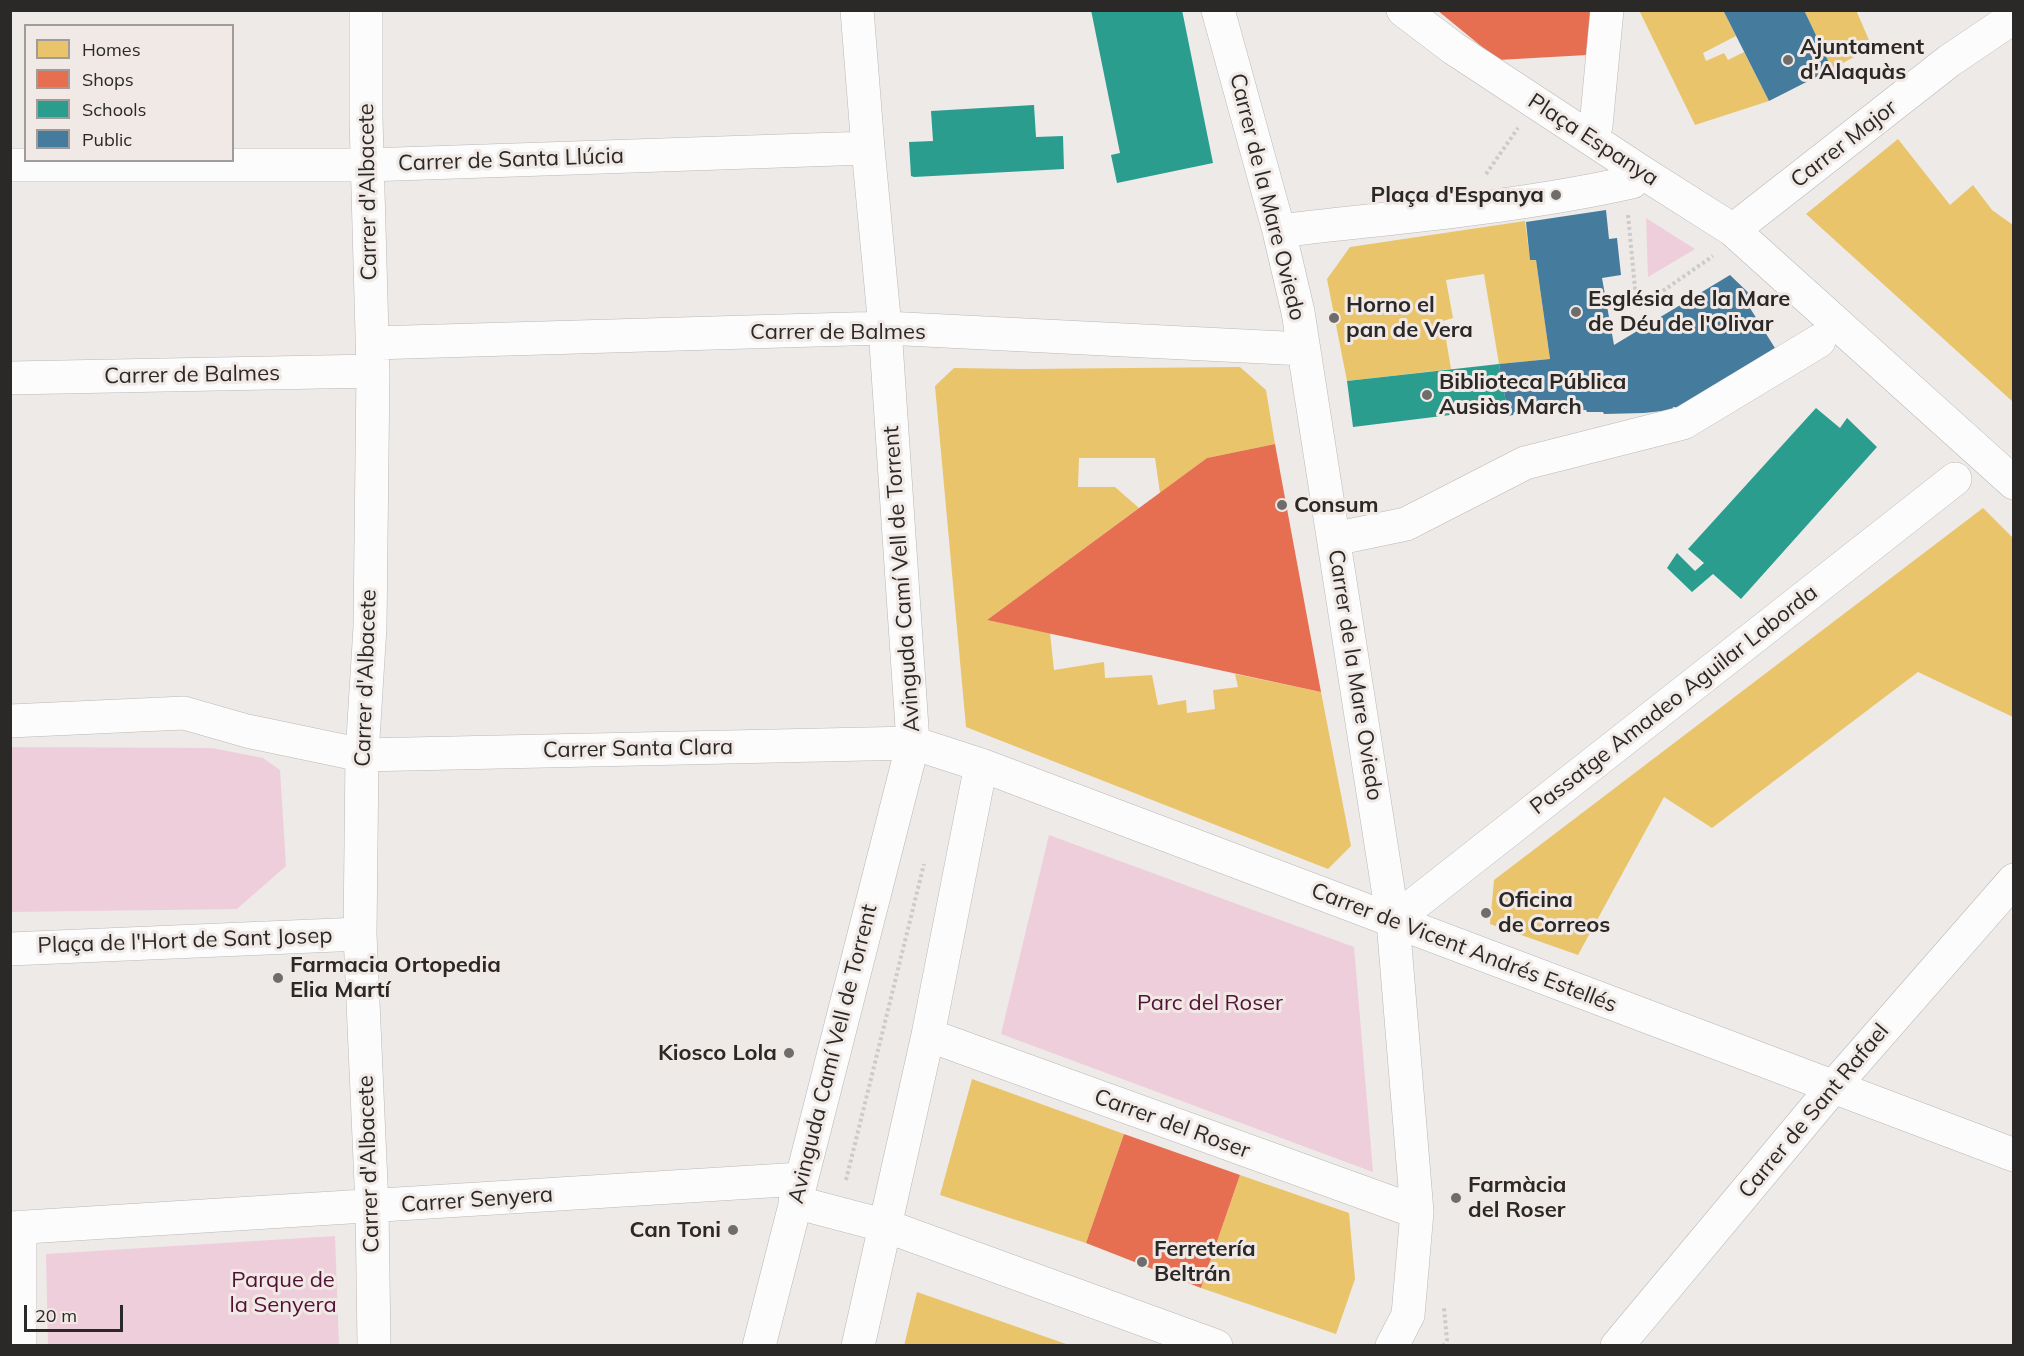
<!DOCTYPE html>
<meta charset="utf-8">
<style>
body{margin:0}
#map{position:relative;width:2024px;height:1356px;overflow:hidden;background:#edeae8;font-family:Mulish,sans-serif}
canvas{display:block}
.frame{position:absolute;inset:0;border:12px solid #2b2927;pointer-events:none}
.legend{position:absolute;left:24px;top:24px;width:210px;height:138px;box-sizing:border-box;background:#f0e9e5;border:2px solid #a19c99;margin:0;padding:8px 10px;list-style:none;font-size:18px;color:#2b2927}
.legend li{display:flex;align-items:center;gap:12px;height:30px}
.legend b{width:30px;border:2px solid #a19c99}
.scale{position:absolute;left:24px;top:1305px;width:99px;height:27px;box-sizing:border-box;border:3px solid #2b2927;border-top:0;padding-left:8px;font-size:18px;line-height:21px;white-space:nowrap;color:#2b2927;-webkit-text-stroke:4px #f0e9e5;paint-order:stroke}
</style>
<div id="map">
<canvas width="2024" height="1356"></canvas>
<div class="frame"></div>
<ul class="legend">
<li><b style="height:16px;background:#e9c46a"></b>Homes</li>
<li><b style="height:16px;background:#e76f51"></b>Shops</li>
<li><b style="height:16px;background:#2a9d8f"></b>Schools</li>
<li><b style="height:16px;background:#457b9d"></b>Public</li>
</ul>
<div class="scale">20 m</div>
</div>
<script>
const g = document.querySelector('canvas').getContext('2d');
g.lineJoin = 'round';
function fill(path, color) { g.fillStyle = color; g.fill(path, 'evenodd'); }
function trace(path, color, width, dash) { g.strokeStyle = color; g.lineWidth = width; g.lineCap = dash ? 'butt' : 'round'; g.setLineDash(dash || []); g.stroke(path); }
function drawText(font, color, halo, rows, align = 'center') {
  g.font = font + ' Mulish,sans-serif'; g.lineWidth = 6; g.setLineDash([]); g.textBaseline = 'middle'; g.strokeStyle = halo; g.fillStyle = color; for (const [text, x, y, turn = 0] of rows) {
    g.save(); g.translate(x, y); g.rotate((+turn || 0) * Math.PI / 180); g.textAlign = isNaN(turn) ? turn : align; if (halo) g.strokeText(text, 0, 0); g.fillText(text, 0, 0); g.restore();
  }
}
const green = new Path2D(`
 M1646,218L1695,249L1648,277Z
 M11,747L212,748L263,758L280,770L286,866L237,909L11,912Z
 M1049,835L1354,947L1373,1172L1001,1034Z
 M335,1236L339,1345H48L46,1254Z`);
const homes = new Path2D(`
 M1639,10H1723L1736,36L1703,53L1706,61L1724,53L1728,60L1744,52L1769,101L1695,125Z
 M1804,10H1856L1872,47L1832,69Z
 M1898,139L1950,205L1973,185L1992,210L2013,225V402L1806,214Z
 M1525,221L1530,260H1536L1550,359L1499,364L1484,274L1446,280L1453,318L1443,321L1451,369L1347,381L1327,279L1350,247Z
 M1240,367L1266,390L1275,444L1207,458L1160,493L1155,458H1079L1078,487H1115L1139,508L987,620L1050,633L1054,670L1104,662L1105,678L1152,675L1158,705L1186,700L1187,713L1215,709L1213,690L1238,687L1235,674L1321,692L1351,846L1328,869L966,727L935,386L954,368L1024,369Z
 M1983,508L2013,538V717L1918,672L1712,828L1664,797L1578,955L1490,924L1494,880Z
 M972,1079L1124,1134L1086,1243L940,1195Z
 M1240,1175L1349,1213L1355,1279L1336,1334L1201,1288Z
 M917,1292L1069,1345V1346H904Z`);
const shops = new Path2D(`
 M1437,10H1591L1587,55L1498,60Z
 M1275,444L1321,692L987,620L1207,458Z
 M1124,1134L1240,1175L1201,1288L1086,1243Z`);
const schools = new Path2D(`
 M1091,10H1182L1213,163L1117,183L1111,155L1120,153Z
 M1034,105L1036,137L1063,136L1064,169L914,177L911,176L909,142L933,141L931,111Z
 M1499,364L1507,408L1353,427L1347,381Z
 M1816,408L1840,428L1847,418L1877,447L1741,599L1713,574L1692,592L1667,568L1677,553L1695,571L1704,563L1688,549Z`);
const public = new Path2D(`
 M1723,10H1804L1832,69L1769,101Z
 M1606,210L1609,239L1617,238L1621,275L1602,278L1614,345L1730,275L1757,301L1753,303L1755,306L1750,308L1783,361L1681,407H1673L1672,410L1644,413L1604,414L1603,412H1587L1586,410H1532V412H1514L1513,415L1507,416V408L1499,364L1550,359L1536,260H1530L1526,222Z`);
const path = new Path2D(`
 M1486,174L1518,128
 M1628,215L1637,309L1713,256
 M846,1180L924,864
 M1443,1346L1447,1340L1444,1308`);
const minor = new Path2D(`
 M366,10V118L373,371L370,627L362,755L360,934L372,1206L374,1346
 M1218,10L1279,231L1298,312L1393,921L1417,1212L1408,1315L1392,1346
 M1403,10L1453,48L1640,171L1733,230L2014,483
 M1589,137L1596,126L1607,10
 M10,165H367L868,148
 M1733,230L1949,61L2014,17
 M1279,231C1396,217 1516,208 1632,182
 M372,343L885,328L1304,349
 M10,378L373,371
 M1334,539L1406,524L1525,463L1683,423L1819,341
 M10,721L184,713L247,731L362,755L913,743L981,765L2014,1155
 M1393,921L1955,479
 M10,949L360,934
 M928,1035L1417,1212
 M795,1202L886,1226L1216,1346
 M20,1227V1346
 M10,1228L801,1179
 M759,1346L913,743L885,328L868,148L857,10
 M858,1346L928,1035L981,765
 M1617,1346L1834,1086L2014,880`);
const markers = [
 [1788,60,6,"#6f6d6b"],
 [1556,195,6,"#6f6d6b"],
 [1576,312,6,"#6f6d6b"],
 [1334,318,6,"#6f6d6b"],
 [1427,395,6,"#6f6d6b"],
 [1282,505,6,"#6f6d6b"],
 [1486,913,6,"#6f6d6b"],
 [278,978,6,"#6f6d6b"],
 [789,1053,6,"#6f6d6b"],
 [1456,1198,6,"#6f6d6b"],
 [733,1230,6,"#6f6d6b"],
 [1142,1262,6,"#6f6d6b"]
];
const poiNames = [
 ["Ajuntament",1800,47],
 ["d'Alaquàs",1800,72],
 ["Plaça d'Espanya",1544,195,"right"],
 ["Església de la Mare",1588,299],
 ["de Déu de l'Olivar",1588,324],
 ["Horno el",1346,305],
 ["pan de Vera",1346,330],
 ["Biblioteca Pública",1439,382],
 ["Ausiàs March",1439,407],
 ["Consum",1294,505],
 ["Oficina",1498,900],
 ["de Correos",1498,925],
 ["Farmacia Ortopedia",290,965],
 ["Elia Martí",290,990],
 ["Kiosco Lola",777,1053,"right"],
 ["Farmàcia",1468,1185],
 ["del Roser",1468,1210],
 ["Can Toni",721,1230,"right"],
 ["Ferretería",1154,1249],
 ["Beltrán",1154,1274]
];
const streetNames = [
 ["Plaça Espanya",1593,140,33],
 ["Carrer Major",1844,144,-38],
 ["Carrer de Santa Llúcia",511,160,-2],
 ["Carrer d'Albacete",368,192,-91],
 ["Carrer de la Mare Oviedo",1267,197,76],
 ["Carrer de Balmes",838,332],
 ["Carrer de Balmes",192,375,-1],
 ["Avinguda Camí Vell de Torrent",902,579,-94],
 ["Carrer de la Mare Oviedo",1355,675,81],
 ["Carrer d'Albacete",366,678,-88],
 ["Passatge Amadeo Aguilar Laborda",1674,700,-38],
 ["Carrer Santa Clara",638,749,-1],
 ["Plaça de l'Hort de Sant Josep",185,941,-2],
 ["Carrer de Vicent Andrés Estellés",1464,948,21],
 ["Avinguda Camí Vell de Torrent",833,1054,-76],
 ["Carrer de Sant Rafael",1814,1111,-50],
 ["Carrer del Roser",1172,1124,20],
 ["Carrer d'Albacete",369,1164,-92],
 ["Carrer Senyera",477,1200,-4]
];
const parkNames = [
 ["Parc del Roser",1210,1003],
 ["Parque de",283,1280],
 ["la Senyera",283,1305]
];
fill(green, '#efcedb');
fill(homes, '#e9c46a');
fill(shops, '#e76f51');
fill(schools, '#2a9d8f');
fill(public, '#457b9d');
trace(minor, '#bab8b6', 34);
trace(path, '#cdcbca', 4, [3, 3]);
trace(minor, '#fcfcfc', 33);
for (const [x, y, r, color] of markers) { const dot = new Path2D(); dot.arc(x, y, r, 0, 2 * Math.PI); g.fillStyle = color; g.fill(dot); trace(dot, '#f0e9e5', 2); }
drawText('bold 22px', '#2b2927', '#f0e9e5', poiNames, 'left');
drawText('22px', '#2b2927', '#f0e9e5', streetNames);
drawText('22px', '#541136', '#f0e9e5', parkNames);
</script>
